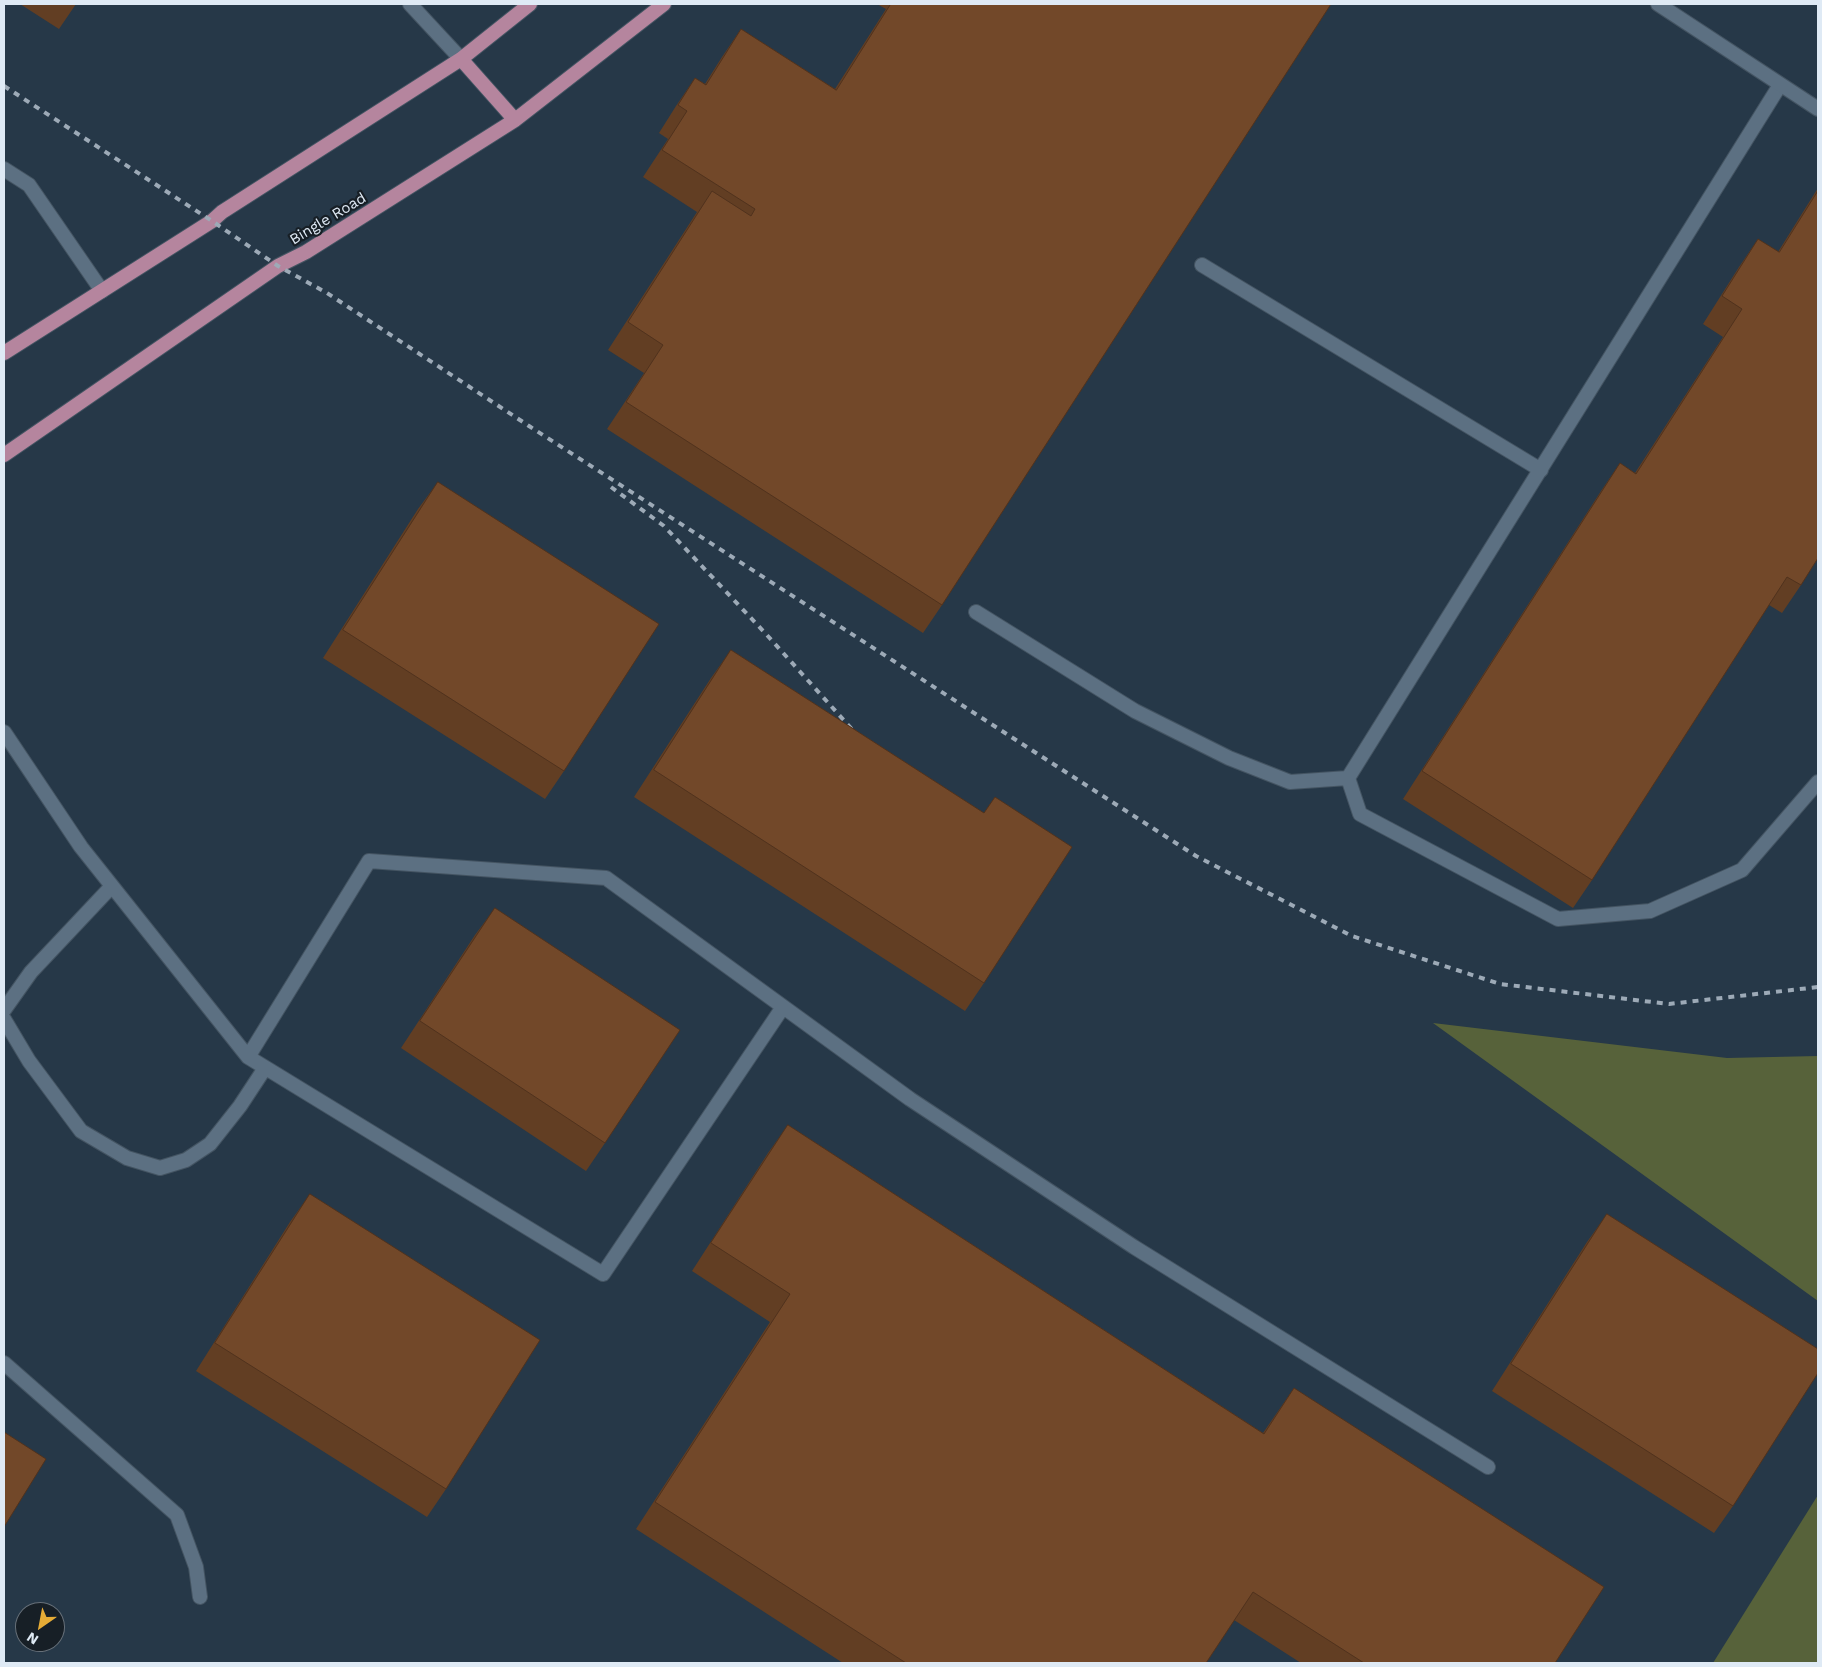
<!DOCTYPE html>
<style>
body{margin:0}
#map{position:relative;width:1822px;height:1667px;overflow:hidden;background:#263848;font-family:"Work Sans",sans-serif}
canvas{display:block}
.frame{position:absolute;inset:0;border:5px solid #dfeaf5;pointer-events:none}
.north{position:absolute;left:15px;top:1602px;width:50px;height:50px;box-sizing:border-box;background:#171f26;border:1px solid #677079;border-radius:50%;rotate:213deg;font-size:14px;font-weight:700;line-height:20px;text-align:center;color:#dfeaf5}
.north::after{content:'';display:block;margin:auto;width:18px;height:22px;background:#e6ac36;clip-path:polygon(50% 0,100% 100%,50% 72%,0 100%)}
</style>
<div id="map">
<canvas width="1822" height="1667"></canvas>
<div class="frame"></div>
<div class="north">N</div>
</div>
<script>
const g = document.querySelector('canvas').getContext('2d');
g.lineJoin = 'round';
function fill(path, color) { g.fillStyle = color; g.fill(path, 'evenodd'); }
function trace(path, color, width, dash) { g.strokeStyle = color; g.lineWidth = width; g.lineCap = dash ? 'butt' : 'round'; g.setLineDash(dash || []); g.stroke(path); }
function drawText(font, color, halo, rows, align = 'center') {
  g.font = font + ' "Work Sans",sans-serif'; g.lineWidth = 4.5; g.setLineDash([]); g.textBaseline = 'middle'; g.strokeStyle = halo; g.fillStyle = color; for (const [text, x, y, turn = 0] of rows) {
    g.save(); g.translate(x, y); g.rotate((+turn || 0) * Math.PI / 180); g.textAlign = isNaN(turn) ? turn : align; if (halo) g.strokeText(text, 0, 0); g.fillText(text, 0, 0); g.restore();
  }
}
const green = new Path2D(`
 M1433,1023L1727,1058L1818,1056V1301Z
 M1818,1495V1663H1713Z`);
const service = new Path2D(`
 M410,4L461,59
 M1780,85L1348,778L1360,814L1558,919L1650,911L1742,870L1818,782
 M4,169L29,185L102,291
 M1202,265L1541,470
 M976,612L1135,711L1229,758L1290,782L1348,778
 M4,732L81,847L248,1057L603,1274L783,1007
 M4,1010L31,972L112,886
 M4,1019L29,1061L81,1131L127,1158L160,1168L186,1160L210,1144L240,1106L265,1068
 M248,1057L369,861L606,878L910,1099L1134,1247L1488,1467
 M4,1363L177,1515L196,1567L200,1597`);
const minor = new Path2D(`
 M1658,4L1818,109`);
const primary = new Path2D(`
 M461,59L515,120
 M4,353L212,221L222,212L461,59L530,4
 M4,455L278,266L306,252L515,120L664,4`);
const rail = new Path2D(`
 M4,86L212,221L278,266L327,293L529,426L1196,856L1352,936L1500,984L1669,1004L1818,987
 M611,487L664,526L766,634L859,737`);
const wall = new Path2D(`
 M20,4H76L59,29Z
 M877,4H1331L942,605L923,633L607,429L644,373L608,350L697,212L643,177L668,139L659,133L676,106L695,78L705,84L722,57L741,29L835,89L886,9Z
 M1818,188V558L1801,585L1782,613L1769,605L1592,880L1573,908L1403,799L1601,491L1620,463L1635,473L1723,337L1703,324L1739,267L1758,239L1778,252Z
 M438,482L564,771L545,799L323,658L418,509Z
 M731,650L984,813L995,797L984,983L965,1011L634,797L711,678Z
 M495,908L605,1143L586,1171L401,1048L475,935Z
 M788,1125L1263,1433L1294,1388L1555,1663H1301L1234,1620L1206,1663H843L636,1529L770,1322L692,1271L768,1153Z
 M310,1194L446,1489L427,1517L196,1371L290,1222Z
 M1607,1214L1733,1506L1714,1533L1492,1391L1587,1242Z`);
const building = new Path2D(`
 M891,4H1331L942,605L626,402L663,345L628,322L712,191L751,216L755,209L662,150L687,111L678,105L695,78L706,85L741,29L836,90Z
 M1818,191V558L1801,585L1787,577L1592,880L1422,771L1620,463L1636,474L1742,309L1722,296L1758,239L1779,252Z
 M438,482L659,624L564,771L343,630Z
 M731,650L984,813L995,797L1072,847L984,983L654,770Z
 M495,908L680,1030L605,1143L420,1021Z
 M788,1125L1264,1434L1294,1388L1604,1587L1555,1663H1364L1253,1592L1206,1663H906L655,1502L790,1294L711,1243Z
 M310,1194L540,1340L446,1489L215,1343Z
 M1607,1214L1818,1349V1373L1733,1506L1511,1364Z
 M4,1432L46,1459L4,1527Z`);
const streetNames = [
 ["Bingle Road",328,219,-31]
];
fill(green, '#57623a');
trace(service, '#445462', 16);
trace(minor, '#445462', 16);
trace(primary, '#445462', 16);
trace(service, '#5c7082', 14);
trace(minor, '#5c7082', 14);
trace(primary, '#b5859e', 14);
trace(rail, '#9daab7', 4, [6, 6]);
fill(wall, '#623e23');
fill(building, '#724829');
trace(building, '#50321d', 1);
drawText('15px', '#dfeaf5', '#171f26', streetNames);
</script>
